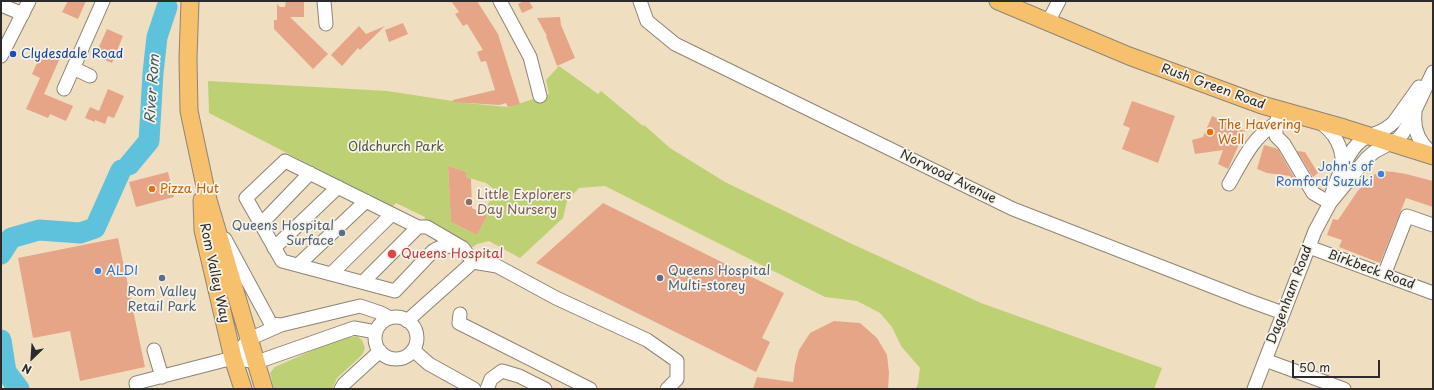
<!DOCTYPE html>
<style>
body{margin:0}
#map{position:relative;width:1434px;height:390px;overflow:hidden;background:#f0dec0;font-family:"Playpen Sans",sans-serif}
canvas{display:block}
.frame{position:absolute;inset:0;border:2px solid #2b2b2b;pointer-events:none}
.north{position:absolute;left:12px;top:338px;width:40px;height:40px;-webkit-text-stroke:3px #f7f3e8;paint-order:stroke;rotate:205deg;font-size:11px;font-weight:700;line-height:16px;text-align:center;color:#2b2b2b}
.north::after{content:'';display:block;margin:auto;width:14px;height:18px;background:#2b2b2b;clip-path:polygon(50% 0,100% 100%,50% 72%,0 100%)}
.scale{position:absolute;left:1292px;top:360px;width:88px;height:18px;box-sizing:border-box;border:2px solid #2b2b2b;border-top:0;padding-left:5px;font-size:12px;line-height:14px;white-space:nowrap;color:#2b2b2b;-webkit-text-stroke:3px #f7f3e8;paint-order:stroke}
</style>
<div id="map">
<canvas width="1434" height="390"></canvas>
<div class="frame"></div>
<div class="north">N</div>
<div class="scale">50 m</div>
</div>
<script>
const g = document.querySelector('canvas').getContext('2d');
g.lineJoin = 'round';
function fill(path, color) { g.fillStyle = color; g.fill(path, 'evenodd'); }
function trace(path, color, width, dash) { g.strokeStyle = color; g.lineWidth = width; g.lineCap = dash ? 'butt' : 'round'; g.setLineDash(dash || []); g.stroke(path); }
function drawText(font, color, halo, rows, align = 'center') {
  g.font = font + ' "Playpen Sans",sans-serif'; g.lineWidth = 3.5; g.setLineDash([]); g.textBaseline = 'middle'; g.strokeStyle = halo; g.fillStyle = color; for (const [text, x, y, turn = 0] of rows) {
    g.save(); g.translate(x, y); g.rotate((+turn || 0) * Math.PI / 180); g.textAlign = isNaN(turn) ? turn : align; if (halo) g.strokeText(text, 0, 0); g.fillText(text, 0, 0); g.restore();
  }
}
const green = new Path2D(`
 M559,66L598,94L601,91L643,126L644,125L670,148L725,182L850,243L981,303L1162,368L1154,389H916L918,383L920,368L901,346L892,327L880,313L857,301L825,297L605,186L579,188L567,201L563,218L520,258L489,241L477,244L470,249L424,223L425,217L396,203L392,207L209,113L208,81L387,91L466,103L508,107L549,94L546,80ZM448,166L466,172V177L486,183L495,190L483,214L487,216L477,235L451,222Z
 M357,336L362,340L365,348L362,355L337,378L332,389H274L270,373L275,367L336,340Z`);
const river = new Path2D(`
 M129,165L149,141L153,73L157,37L167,7
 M1,254L11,238L39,230L80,233L95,228L121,170
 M1,340L6,372L19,389`);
const building = new Path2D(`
 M68,1H86L78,19L62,12Z
 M286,1H304V17H290L328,54L313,69L274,29V20H277V4L280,7H285Z
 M451,1H477L498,34L520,104L508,107L506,103L499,105L453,102V100L495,90L486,61L481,62L477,52L483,50L467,24L463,26L455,14L459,12Z
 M524,1H529L533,8L522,13L518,4Z
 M560,17L561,25L575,58L557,66L546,36H547L537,18Z
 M403,23L408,34L389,42L385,30Z
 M359,26L366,34L385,26L360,50L358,48L342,66L331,55Z
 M107,29L123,36L112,63L95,56Z
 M43,50L60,58L44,94L73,106L66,121L50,114L48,118L26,109L40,78L32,74Z
 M108,89L124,96L114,118L108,116L105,124L95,120V122L85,118L90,107L99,111Z
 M1132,101L1175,116L1158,163L1122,149L1130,128L1123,125Z
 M1212,116L1245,131L1228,169L1218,164L1223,150L1195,154L1192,140L1203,137Z
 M1264,145L1278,149L1299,186L1297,187L1290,176L1267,173L1257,169Z
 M1297,151L1305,152L1318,173L1313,177Z
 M448,166L466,172V177L471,179L472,208L487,216L477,235L451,222Z
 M1381,171L1394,172L1406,174L1433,181V207L1406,198L1380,263L1339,247L1342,240L1327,235L1333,219L1338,220L1357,192L1370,177Z
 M168,172L174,197L136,207L129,182Z
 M603,203L784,293L762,338L770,342L756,372L536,263Z
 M118,238L145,367L80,381L70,331L33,338L18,258Z
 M834,321L860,323L877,338L887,355L889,373L888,389H753L757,377L793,382L795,365L799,350L810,333Z`);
const minor = new Path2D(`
 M324,1L326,24
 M500,1L530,57L540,96
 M640,1L647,21L675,44L1013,209L1247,300L1283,313
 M1,5L23,14
 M1048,22L1059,1
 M1,56L29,1
 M73,68L90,76
 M64,89L103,1
 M1280,111L1276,123V136L1284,144L1313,193L1330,203
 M1415,113C1413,130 1420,144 1433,154
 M1319,122C1335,132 1344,149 1342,168
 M1229,184C1243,160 1252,138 1276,123
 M1332,193C1337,178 1349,149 1362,140C1374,132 1382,134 1394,122L1419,87
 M261,224L310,173
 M225,239L271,324L281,325
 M1309,247L1433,293
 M274,248L338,187
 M463,248C451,246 443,244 433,251L395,291L282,261L246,198L285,161L418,227H427L463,248L473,262
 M298,265L366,201
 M331,274L392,214
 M1384,275L1407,216L1433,225
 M363,282L418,227
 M460,314L459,323L590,389
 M375 338a21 21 0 1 1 42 0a21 21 0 1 1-42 0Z
 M407,321L473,262L497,266L556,298L647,340L677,361V379L667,389
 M154,350L162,377
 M413,350L429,364L474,389
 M233,358L249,339L281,325L360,306L381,313L390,318
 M1265,360L1344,389
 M137,389L136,383L233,358L257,362L354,328L376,332
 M341,389L344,384L380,351
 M487,389L491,379L502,371L519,376L545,389
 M1254,389L1315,231L1330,203L1366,159L1374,152L1398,139L1403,133L1409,123L1433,72`);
const major = new Path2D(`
 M190,1L188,58L189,111L208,200L264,389
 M998,1L1129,56L1262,105L1344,128L1433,156
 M202,200L203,230L233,358L243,389`);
const markers = [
 [13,54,4,"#1a4fb4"],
 [1210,132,4,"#e8710a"],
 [1381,174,4,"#3f7fe0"],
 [152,189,4,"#e8710a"],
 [469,202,4,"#8d6e63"],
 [342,233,4,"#5c6f8a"],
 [392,254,5,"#e0444e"],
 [98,271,4,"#3f7fe0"],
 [162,278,4,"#5c6f8a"],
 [660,278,4,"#5c6f8a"]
];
const transitNames = [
 ["Clydesdale Road",21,54]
];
const streetNames = [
 ["Rush Green Road",1213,87,20],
 ["Norwood Avenue",948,177,26],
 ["Birkbeck Road",1371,270,20],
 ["Rom Valley Way",214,273,78],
 ["Dagenham Road",1290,295,-69]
];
const foodNames = [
 ["The Havering",1218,125],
 ["Well",1218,140],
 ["Pizza Hut",160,189]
];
const parkNames = [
 ["Oldchurch Park",396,147]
];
const shopNames = [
 ["John's of",1373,167],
 ["Romford Suzuki",1373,182],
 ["ALDI",106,271,"left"]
];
const educationNames = [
 ["Little Explorers",477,195],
 ["Day Nursery",477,210]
];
const serviceNames = [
 ["Queens Hospital",334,226],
 ["Surface",334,241],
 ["Queens Hospital",668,271,"left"],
 ["Multi-storey",668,286,"left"],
 ["Rom Valley",162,292,"center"],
 ["Retail Park",162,307,"center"]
];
const healthNames = [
 ["Queens Hospital",401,254]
];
const waterNames = [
 ["River Rom",153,89,-86]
];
fill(green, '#bdd073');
trace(river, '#5ec2dc', 21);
fill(building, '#e6a587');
trace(minor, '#8e8476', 15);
trace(major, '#8e8476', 19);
trace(minor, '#fff', 13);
trace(major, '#f7c06c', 17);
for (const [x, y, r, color] of markers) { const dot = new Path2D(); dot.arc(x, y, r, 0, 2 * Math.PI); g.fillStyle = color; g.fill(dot); trace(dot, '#f7f3e8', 1.5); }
drawText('13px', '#164399', '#f7f3e8', transitNames, 'left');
drawText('13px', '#2b2b2b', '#f7f3e8', streetNames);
drawText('13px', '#c56008', '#f7f3e8', foodNames, 'left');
drawText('13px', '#50543d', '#f7f3e8', parkNames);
drawText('13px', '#366cbe', '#f7f3e8', shopNames, 'right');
drawText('13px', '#785e54', '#f7f3e8', educationNames, 'left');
drawText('13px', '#4e5e75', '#f7f3e8', serviceNames, 'right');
drawText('13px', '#be3a42', '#f7f3e8', healthNames, 'left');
drawText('italic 14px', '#3a5860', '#f7f3e8', waterNames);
</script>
